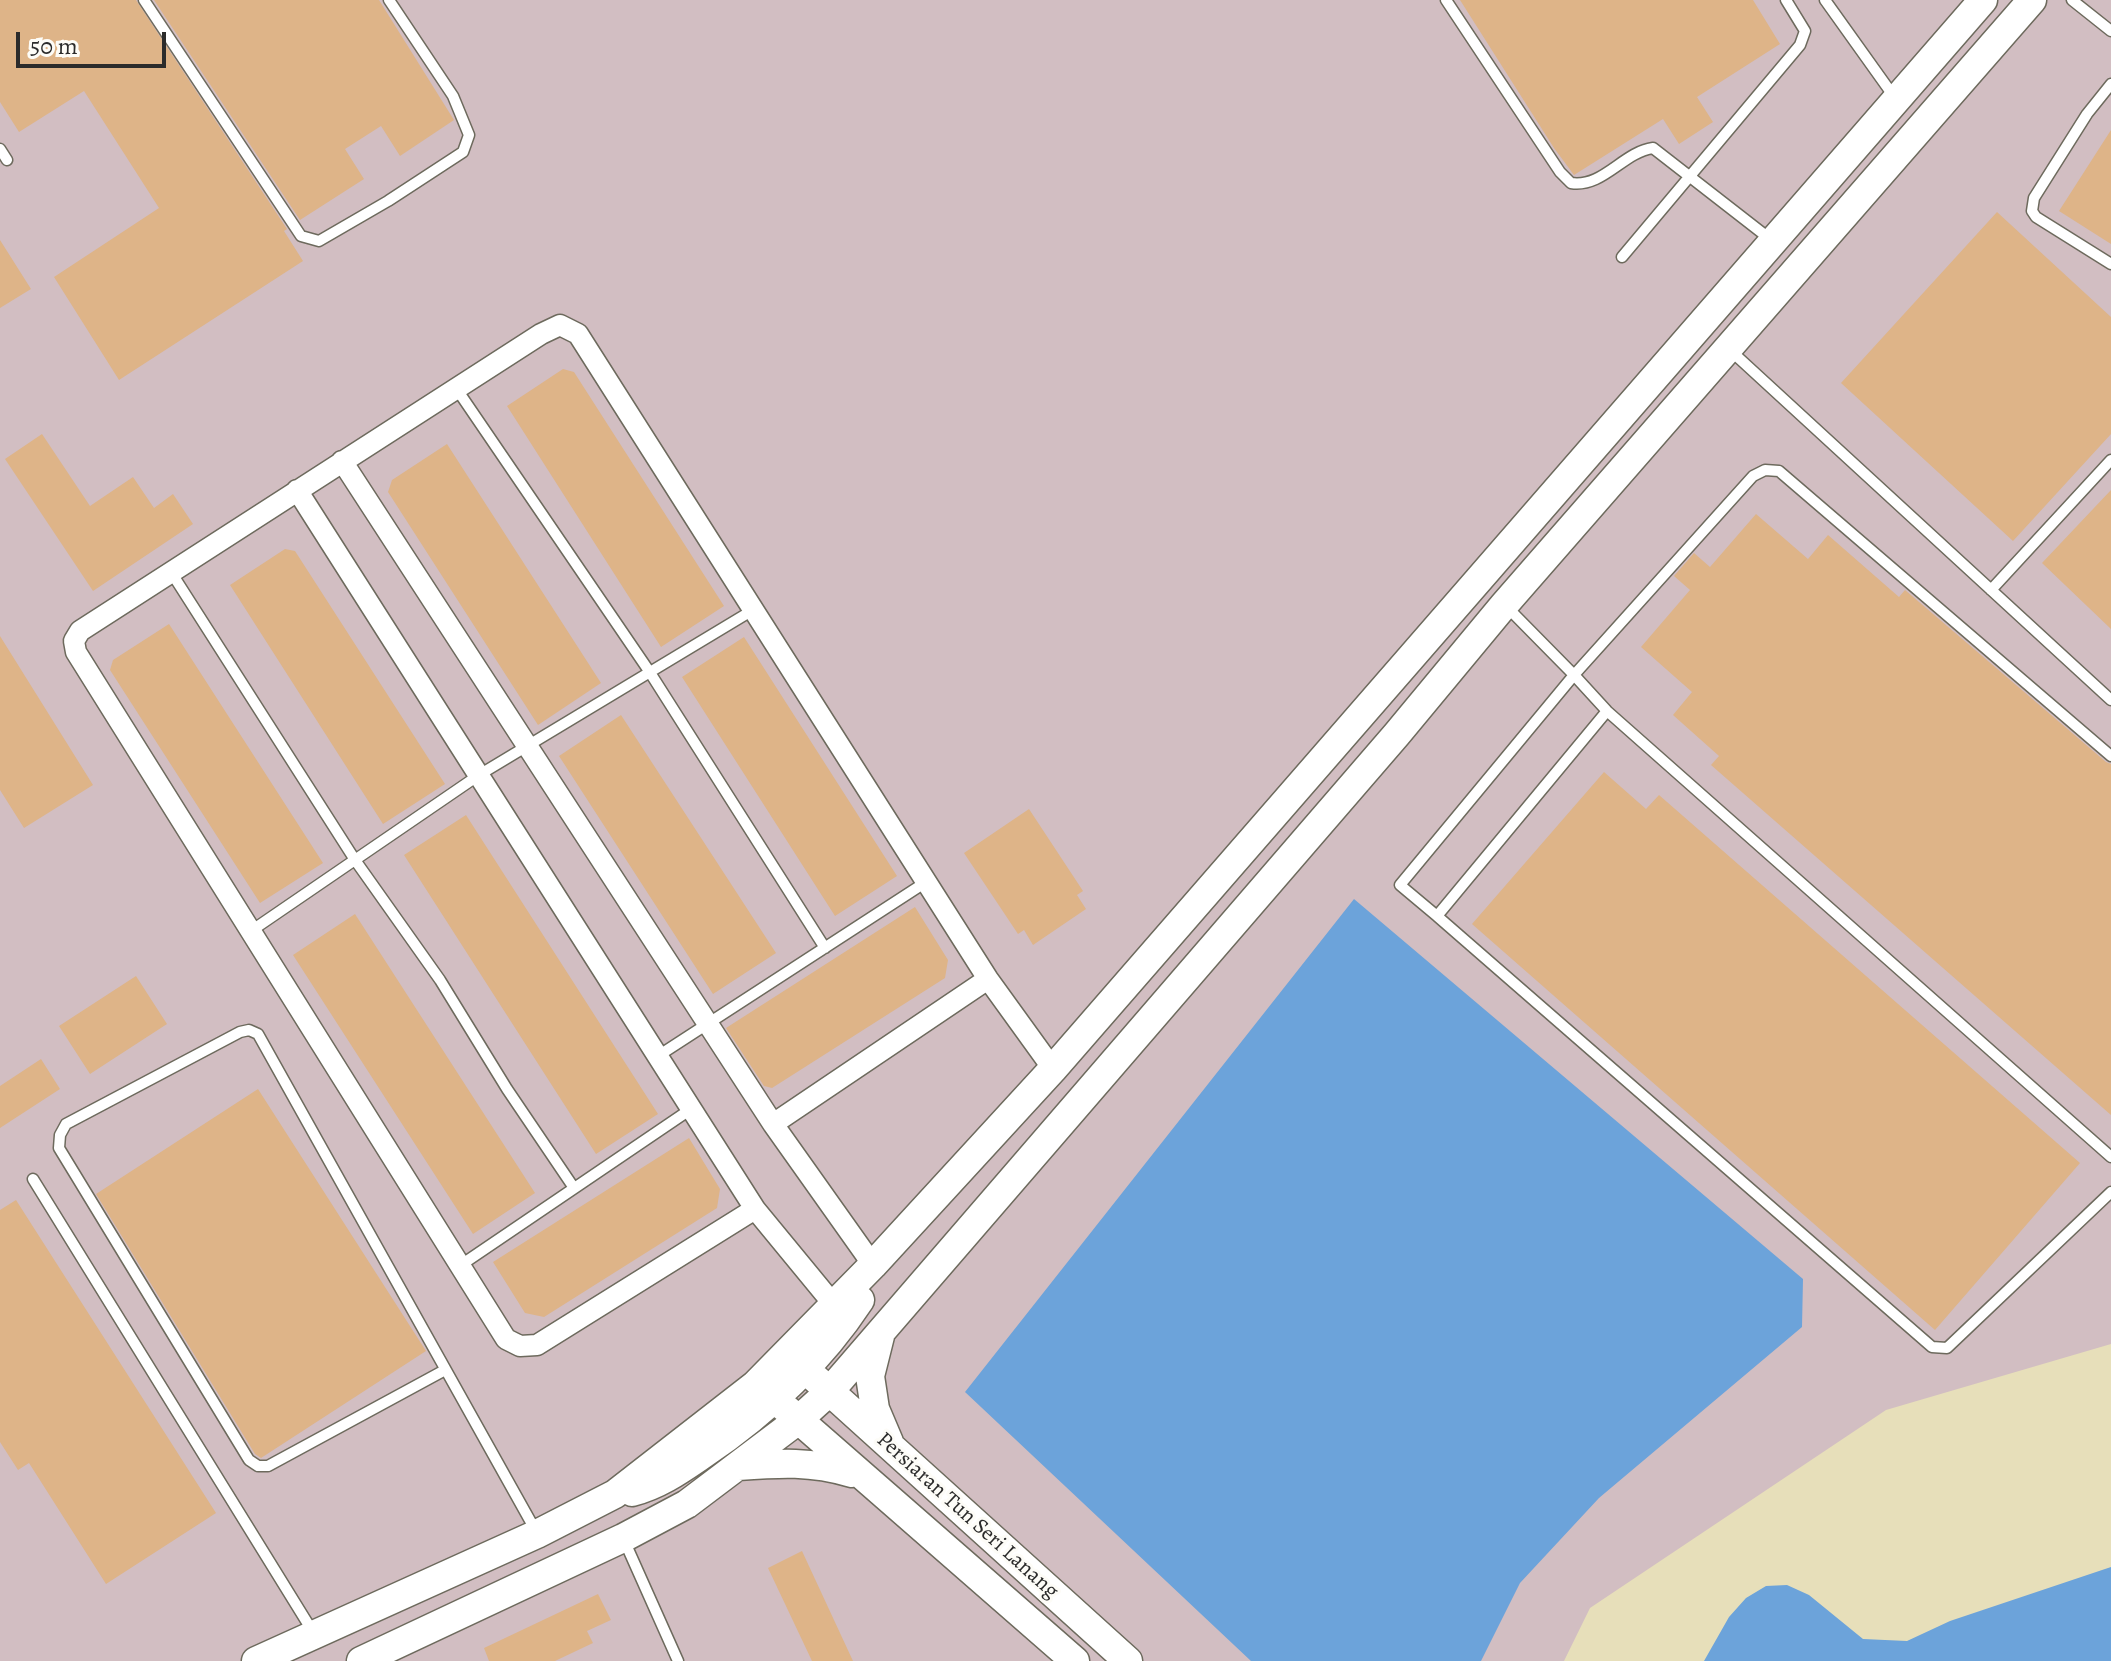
<!DOCTYPE html>
<style>
body{margin:0}
#map{position:relative;width:2111px;height:1661px;overflow:hidden;background:#e7dfba;font-family:Alegreya,serif}
canvas{display:block}
.scale{position:absolute;left:16px;top:32px;width:150px;height:36px;box-sizing:border-box;border:4px solid #2b2b2b;border-top:0;padding-left:10px;font-size:24px;line-height:28px;white-space:nowrap;color:#2b2b2b;-webkit-text-stroke:6px #fdfcf7;paint-order:stroke}
</style>
<div id="map">
<canvas width="2111" height="1661"></canvas>
<div class="scale">50 m</div>
</div>
<script>
const g = document.querySelector('canvas').getContext('2d');
g.lineJoin = 'round';
function fill(path, color) { g.fillStyle = color; g.fill(path, 'evenodd'); }
function trace(path, color, width, dash) { g.strokeStyle = color; g.lineWidth = width; g.lineCap = dash ? 'butt' : 'round'; g.setLineDash(dash || []); g.stroke(path); }
function drawText(font, color, halo, rows, align = 'center') {
  g.font = font + ' Alegreya,serif'; g.lineWidth = 6; g.setLineDash([]); g.textBaseline = 'middle'; g.strokeStyle = halo; g.fillStyle = color; for (const [text, x, y, turn = 0] of rows) {
    g.save(); g.translate(x, y); g.rotate((+turn || 0) * Math.PI / 180); g.textAlign = isNaN(turn) ? turn : align; if (halo) g.strokeText(text, 0, 0); g.fillText(text, 0, 0); g.restore();
  }
}
const industrial = new Path2D(`
 M0,0H2111V1344L1886,1410L1590,1608L1564,1661H0Z`);
const water = new Path2D(`
 M1354,899L1803,1279L1802,1327L1599,1498L1520,1583L1481,1661H1251L965,1392Z
 M2111,1567V1661H1704L1729,1617L1746,1598L1766,1586L1787,1585L1809,1595L1863,1639L1907,1641L1950,1621Z`);
const building = new Path2D(`
 M0,0H136L287,229L284,231L303,261L119,380L54,277L159,208L84,91L19,132L0,102Z
 M154,0H379L454,120L400,156L381,126L345,149L364,179L300,220Z
 M1460,0H1753L1780,44L1697,97L1713,122L1679,144L1663,119L1574,175L1554,148Z
 M2111,130V244L2059,211Z
 M1997,212L2111,317V434L2013,541L1841,383Z
 M0,240L31,289L0,308Z
 M563,369L574,372L724,606L661,647L507,406Z
 M42,434L90,506L133,477L154,508L173,494L193,524L93,591L5,459Z
 M447,444L601,683L538,725L388,492L392,480Z
 M2111,490V629L2042,563Z
 M1756,514L1808,559L1828,535L1899,597L1905,590L2106,762L2111,764V1115L1711,765L1719,756L1673,715L1692,692L1641,647L1690,590L1674,576L1694,553L1710,567Z
 M285,549L295,551L445,784L383,824L230,585Z
 M169,624L323,863L260,903L110,670L113,660Z
 M0,636L93,785L24,828L0,790Z
 M744,637L897,876L835,916L682,677Z
 M621,715L776,953L713,994L559,756Z
 M1604,772L1646,809L1659,795L2080,1163L1935,1330L1472,924Z
 M1029,809L1083,891L1077,895L1086,909L1033,945L1024,930L1018,934L964,853Z
 M466,815L658,1114L596,1154L404,855Z
 M915,907L948,960L945,978L772,1088L764,1086L726,1028Z
 M355,914L535,1193L473,1234L293,955Z
 M136,976L167,1024L90,1074L59,1026Z
 M41,1059L60,1089L0,1128V1086Z
 M258,1089L426,1351L261,1458L255,1454L96,1194Z
 M689,1138L720,1189L717,1208L544,1317L525,1313L493,1262Z
 M16,1200L216,1513L106,1584L29,1463L18,1470L0,1442V1210Z
 M802,1551L853,1661H812L768,1568Z
 M598,1594L611,1620L587,1631L593,1643L555,1661H489L484,1648Z`);
const lane = new Path2D(`
 M144,0L301,236L319,241L388,201L463,152L469,135L453,96L389,0
 M1446,0L1560,172L1571,183C1603,188 1623,152 1653,148L1770,239
 M1825,0L1895,98
 M2072,0L2111,31
 M2111,84L2087,114L2034,198L2032,211L2036,217L2111,264
 M0,149L7,160
 M1622,257L1800,45L1805,31L1786,0
 M1730,350L2111,700
 M456,388L649,671L825,948
 M171,572L355,860L440,980L507,1089L574,1188
 M1991,590L2111,460
 M1506,606L1574,675L1400,885L1437,916L1607,711
 M2111,756L1779,471L1765,470L1753,476L1574,675L1607,711L2111,1157
 M1437,916L1932,1347L1947,1348L2111,1192
 M251,931L479,775L753,610
 M658,1056L926,882
 M33,1179L313,1632
 M461,1265L691,1109
 M445,1370L268,1466H258L249,1460L59,1148L60,1135L66,1124L240,1032L249,1030L258,1034L537,1533
 M624,1540L678,1661`);
const street = new Path2D(`
 M342,461L773,1124L873,1265
 M297,490L755,1209L834,1305
 M773,1124L988,979
 M755,1209L537,1345L520,1346L506,1339L76,652L74,641L80,631L541,334L560,325L578,334L988,979L1053,1069`);
const secondary = new Path2D(`
 M880,1336L870,1376L875,1409L889,1442
 M806,1370L1128,1661
 M776,1400L1075,1661
 M738,1466C781,1463 810,1461 852,1473
 M632,1492C659,1485 680,1470 702,1455C764,1413 818,1364 860,1300
 M256,1661L537,1534L615,1494L755,1385L873,1265L1053,1069L1983,0
 M361,1661L623,1538L687,1504L797,1421L829,1392L1397,734L1504,605L2032,0`);
const streetNames = [
 ["Persiaran Tun Seri Lanang",967,1516,42]
];
fill(industrial, '#d2bec2');
fill(water, '#6ca3da');
fill(building, '#deb488');
trace(lane, '#6d6a5d', 13);
trace(street, '#6d6a5d', 23);
trace(secondary, '#6d6a5d', 31);
trace(lane, '#fff', 10);
trace(street, '#fff', 20);
trace(secondary, '#fff', 28);
drawText('22px', '#2b2b2b', '#fdfcf7', streetNames);
</script>
